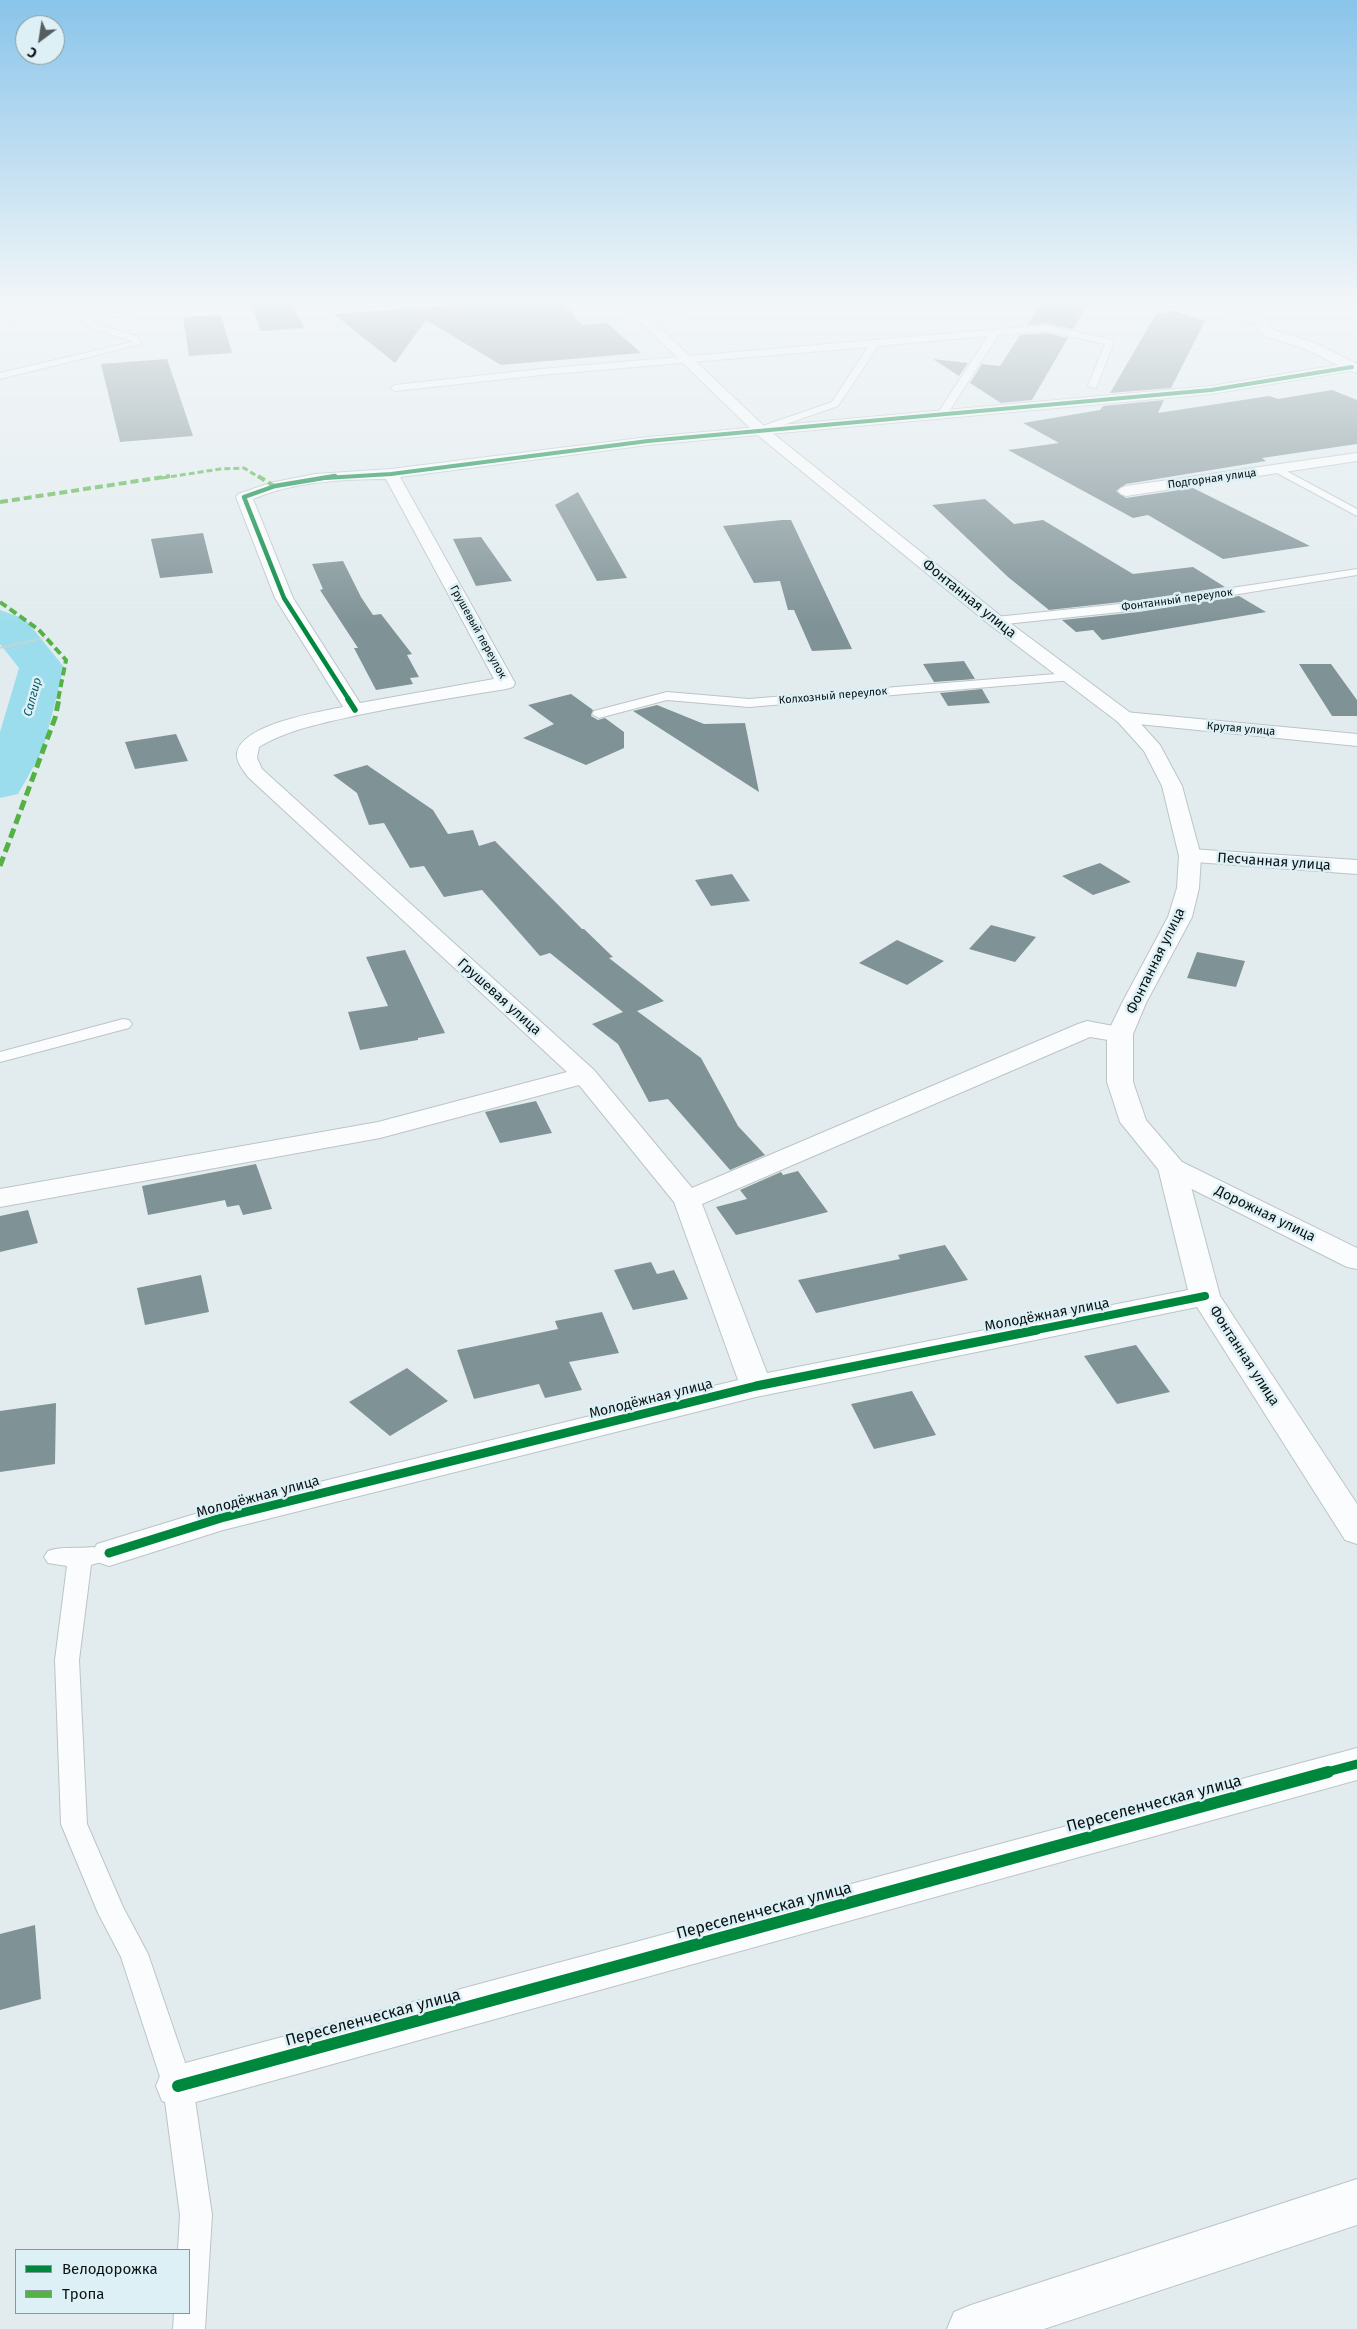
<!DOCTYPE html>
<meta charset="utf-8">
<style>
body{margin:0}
#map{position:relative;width:1357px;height:2329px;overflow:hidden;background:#e2ecef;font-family:"Fira Sans",sans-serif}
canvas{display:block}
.legend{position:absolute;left:15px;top:2249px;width:175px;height:65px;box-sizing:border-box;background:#dcf0f5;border:1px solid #88979b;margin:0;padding:6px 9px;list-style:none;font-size:15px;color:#0b1214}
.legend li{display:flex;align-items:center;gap:10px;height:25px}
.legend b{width:25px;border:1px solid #88979b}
.north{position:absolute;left:15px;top:15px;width:50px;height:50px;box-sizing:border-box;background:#dcf0f5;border:1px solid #88979b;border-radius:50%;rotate:211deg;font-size:14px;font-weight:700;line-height:20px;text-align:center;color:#0b1214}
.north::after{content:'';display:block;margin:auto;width:18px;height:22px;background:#565e61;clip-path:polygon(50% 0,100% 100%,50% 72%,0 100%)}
</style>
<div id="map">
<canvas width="1357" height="2329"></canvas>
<ul class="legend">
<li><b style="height:6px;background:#00873e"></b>Велодорожка</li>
<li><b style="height:6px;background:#54b144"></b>Тропа</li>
</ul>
<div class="north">С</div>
</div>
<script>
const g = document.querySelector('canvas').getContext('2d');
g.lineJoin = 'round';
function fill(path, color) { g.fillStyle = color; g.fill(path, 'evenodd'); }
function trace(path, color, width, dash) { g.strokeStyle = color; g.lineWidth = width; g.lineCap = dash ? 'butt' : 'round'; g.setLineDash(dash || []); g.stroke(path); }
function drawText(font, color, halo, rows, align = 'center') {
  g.font = font + ' "Fira Sans",sans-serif'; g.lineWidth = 5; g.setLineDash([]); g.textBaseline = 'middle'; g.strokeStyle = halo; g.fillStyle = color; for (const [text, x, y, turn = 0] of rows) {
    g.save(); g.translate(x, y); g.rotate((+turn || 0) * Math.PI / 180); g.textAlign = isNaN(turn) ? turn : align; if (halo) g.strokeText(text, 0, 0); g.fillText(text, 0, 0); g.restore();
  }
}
const river = new Path2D(`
 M0,610L25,619L64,667L43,750L18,794L0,798V732L19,668L0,644Z`);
const building = new Path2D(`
 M523,300H561L582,325L607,323L641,353L501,365L426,320L395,363L334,314Z
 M1043,300H1090L1073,329L1046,323L1027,325Z
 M291,301L304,328L261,331L250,303Z
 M1175,311L1205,321L1171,388L1110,393L1156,314Z
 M221,315L232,353L189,356L183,317Z
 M1046,333L1068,338L1032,400L1001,403L970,383L982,364L1000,366L1020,335Z
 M167,359L193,436L120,442L101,364Z
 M933,359L968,363L959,376Z
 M1332,390L1357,400V444L1262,458L1266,461L1126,484L1116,491L1126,498L1193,488L1310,546L1223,559L1148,515L1133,518L1008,450L1059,443L1023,423L1100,410L1103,406L1164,400L1158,413L1269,396L1278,399Z
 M578,492L627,578L597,581L555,505Z
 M985,499L1014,524L1043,520L1133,574L1193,567L1225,587L1139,600L1049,610L1008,577L932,505Z
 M782,520H791L852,649L812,651L794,610H788L780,581L754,583L723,526Z
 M203,533L213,573L160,578L151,539Z
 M481,537L512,581L476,586L453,539Z
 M343,561L361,597L373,615L381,614L412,654L407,655L419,677L410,678L413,684L376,690L354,648H358L320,590L323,589L312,564Z
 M1239,596L1266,612L1102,640L1093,630L1076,632L1062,620L1139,612Z
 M964,661L975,679L934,682L923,664Z
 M1299,664H1331L1357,700V716H1332Z
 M982,689L990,703L948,706L940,693Z
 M571,694L593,710L591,716L598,720L605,718L624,732V748L586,765L523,738L554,724L528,705Z
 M657,705L704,724L745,723L759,792L633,711Z
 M176,734L188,761L135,769L125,742Z
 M367,765L433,810L448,834L473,830L479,846L495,841L582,929H584L613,957L609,958L664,1001L637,1011L701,1058L738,1126L765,1155L730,1170L668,1099L649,1102L618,1044L592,1024L623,1012L550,953L540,956L482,890L444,897L424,866L410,868L384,823L369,825L357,793L333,775Z
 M1100,863L1131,882L1093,895L1062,876Z
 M732,874L750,901L711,906L695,880Z
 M991,925L1036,937L1015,962L969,949Z
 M897,940L944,961L907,985L859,963Z
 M405,950L445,1033L418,1038V1040L360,1050L348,1012L388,1006L366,957Z
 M1197,952L1245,961L1236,987L1187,978Z
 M536,1101L552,1133L500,1143L485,1112Z
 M256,1164L272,1209L243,1215L239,1205L227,1207L225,1200L148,1215L142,1186Z
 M798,1171L828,1212L736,1235L716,1207L747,1199L740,1190L781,1172L783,1175Z
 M28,1210L38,1243L0,1252V1216Z
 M945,1245L968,1280L816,1313L798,1280L900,1259L898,1255Z
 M651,1262L657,1274L674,1270L688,1299L633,1310L614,1270Z
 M201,1275L209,1312L145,1325L137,1288Z
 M602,1312L619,1353L569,1362L582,1390L545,1398L539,1384L474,1399L457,1350L558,1329L555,1321Z
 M1136,1345L1170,1392L1117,1404L1084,1356Z
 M407,1368L448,1401L390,1436L349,1402Z
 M912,1391L936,1435L874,1449L851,1404Z
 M56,1403L55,1464L0,1472V1411Z
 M35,1925L41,1999L0,2010V1934Z`);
const path = new Path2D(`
 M0,648L44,638`);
const service = new Path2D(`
 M224,300L243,302L239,304L84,314L100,325L139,337L141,344L0,379V373L132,342V341L94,329L68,311L35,314L0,323V317C18,313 62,299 78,309Z
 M1046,325L1113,340L1114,342L1096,388L1088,386L1105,344L1046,331L996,335L997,337L946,416L941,419L936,416L988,336L878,346L838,406L760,433L757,432V428L832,402L868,347L541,375L395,391L390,388L395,385L541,369Z
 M1279,467L1357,509V516L1275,472L1274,470Z
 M1357,569V575L1139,610L996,625L990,621L996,617L1139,602Z
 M1068,673L1073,674L1074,677L1073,680L749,707L667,700L599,718L592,714L594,711L667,692L749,699Z
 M123,1019L129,1020L132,1024L129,1028L0,1062V1052Z
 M93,1547L101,1550L105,1556L101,1562L91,1565L79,1660L87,1824L123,1907L148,1954L193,2086L212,2215L205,2329H173L174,2313H189V2250H178L180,2215L163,2086L121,1957L98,1913L61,1824L55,1660L67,1566L48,1563L44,1557L48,1551C62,1546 78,1549 93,1547Z`);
const minor = new Path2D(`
 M695,300H718L716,303L642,321L636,317L638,314Z
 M1198,300H1216L1263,318L1274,330L1315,343L1357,364V373L1350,371L1211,394L648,445L400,477L515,683L513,687L506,689C456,697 407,705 358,715C324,723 289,729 259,747L257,758L262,769L594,1070L692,1188L1078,1024L1087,1021L1129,1029L1133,1034L1129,1039L1120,1042L1090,1037L702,1204L767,1373L1188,1290L1158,1168L1162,1162L1172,1160L1182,1162L1186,1168L1220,1296L1357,1504V1544L1345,1540L1197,1307L756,1397L223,1530L109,1566L97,1562L92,1553L97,1544L221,1506L738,1380L674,1202L579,1085L380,1138L0,1207V1189L378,1122L567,1072L248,777C243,770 236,762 237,753C242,724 319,712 343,707L275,598L236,497L238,494L270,483L315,474L391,469L648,437L1211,386L1338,365L1305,349L1264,336L1255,324ZM386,479L494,679L360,703L293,598L253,499C293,482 342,479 386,479Z
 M1357,453V461L1126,496L1121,494L1118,491L1121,488L1126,486Z
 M1125,712L1357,734V746L1118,722L1115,718L1118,714Z
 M1190,849L1357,860V874L1182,861L1179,856L1182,851Z
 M1357,1748V1780L178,2107L162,2101L156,2086L162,2071L178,2065Z
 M1357,2179V2225L1044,2329H947L954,2312L971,2305Z`);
const secondary = new Path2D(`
 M618,300H631L765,427L1002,617L1132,714L1160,745L1182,786L1201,856L1199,888L1192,917L1146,1003L1133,1034V1082L1146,1120L1182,1162L1357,1248V1269L1347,1267L1162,1174L1120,1122L1107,1082V1034L1122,1003L1168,917L1177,888L1179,856L1162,786L1144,751L1118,722L990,625L755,433Z`);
const quietFar2 = new Path2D(`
 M162,478L220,469L244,468L260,478`);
const quietFar1 = new Path2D(`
 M258,476L274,486
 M0,502L170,476
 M0,602L39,630L66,660L58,700`);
const quiet = new Path2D(`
 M0,866L55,718L59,699`);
const cyclewayFar5 = new Path2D(`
 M325,478L391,474L648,441L1211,390L1352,367`);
const cyclewayFar4 = new Path2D(`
 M335,476L275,486L244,497L284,598L349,700`);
const cyclewayFar3 = new Path2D(`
 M348,699L355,710`);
const cyclewayFar2 = new Path2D(`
 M1031,1331L1205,1296`);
const cyclewayFar1 = new Path2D(`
 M109,1553L221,1518L756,1386L1037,1330
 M1323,1773L1357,1764`);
const cycleway = new Path2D(`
 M178,2086L1328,1772`);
const farStreetnames = [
 ["Подгорная улица",1212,479,-8],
 ["Фонтанный переулок",1177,600,-8],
 ["Грушевый переулок",478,632,61],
 ["Колхозный переулок",833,696,-5],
 ["Крутая улица",1241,729,5]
];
const farWaternames = [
 ["Салгир",33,697,-75]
];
const streetNames = [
 ["Фонтанная улица",969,599,39],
 ["Песчанная улица",1274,862,4],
 ["Фонтанная улица",1156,961,-64],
 ["Грушевая улица",499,997,42],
 ["Дорожная улица",1265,1214,26],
 ["Молодёжная улица",1047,1315,-11],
 ["Фонтанная улица",1244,1356,57],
 ["Молодёжная улица",651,1399,-14],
 ["Молодёжная улица",258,1497,-15]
];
const nearStreetnames = [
 ["Переселенческая улица",1154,1804,-15],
 ["Переселенческая улица",764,1911,-15],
 ["Переселенческая улица",373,2018,-15]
];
fill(river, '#9bddec');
fill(building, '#7f9296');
trace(service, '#bcc4c6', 2);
trace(minor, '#bcc4c6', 2);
trace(secondary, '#bcc4c6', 2);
trace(path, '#ced2d3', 2, [3, 1]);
fill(service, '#fbfcfd');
fill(minor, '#fbfcfd');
fill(secondary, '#fbfcfd');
trace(quietFar2, '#54b144', 3, [6, 3]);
trace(quietFar1, '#54b144', 4, [8, 4]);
trace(quiet, '#54b144', 5, [10, 5]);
trace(cyclewayFar5, '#00873e', 4);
trace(cyclewayFar4, '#00873e', 4.5);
trace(cyclewayFar3, '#00873e', 5.5);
trace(cyclewayFar2, '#00873e', 8);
trace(cyclewayFar1, '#00873e', 9);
trace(cycleway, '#00873e', 12);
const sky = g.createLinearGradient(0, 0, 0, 627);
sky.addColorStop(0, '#89c4ea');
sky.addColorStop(0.48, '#f2f6f8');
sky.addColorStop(1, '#f2f6f800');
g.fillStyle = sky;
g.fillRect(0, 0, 1357, 627);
drawText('11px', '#0b1214', '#dcf0f5', farStreetnames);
drawText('italic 12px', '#095967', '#dcf0f5', farWaternames);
drawText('14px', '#0b1214', '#dcf0f5', streetNames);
drawText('16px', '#0b1214', '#dcf0f5', nearStreetnames);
</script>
